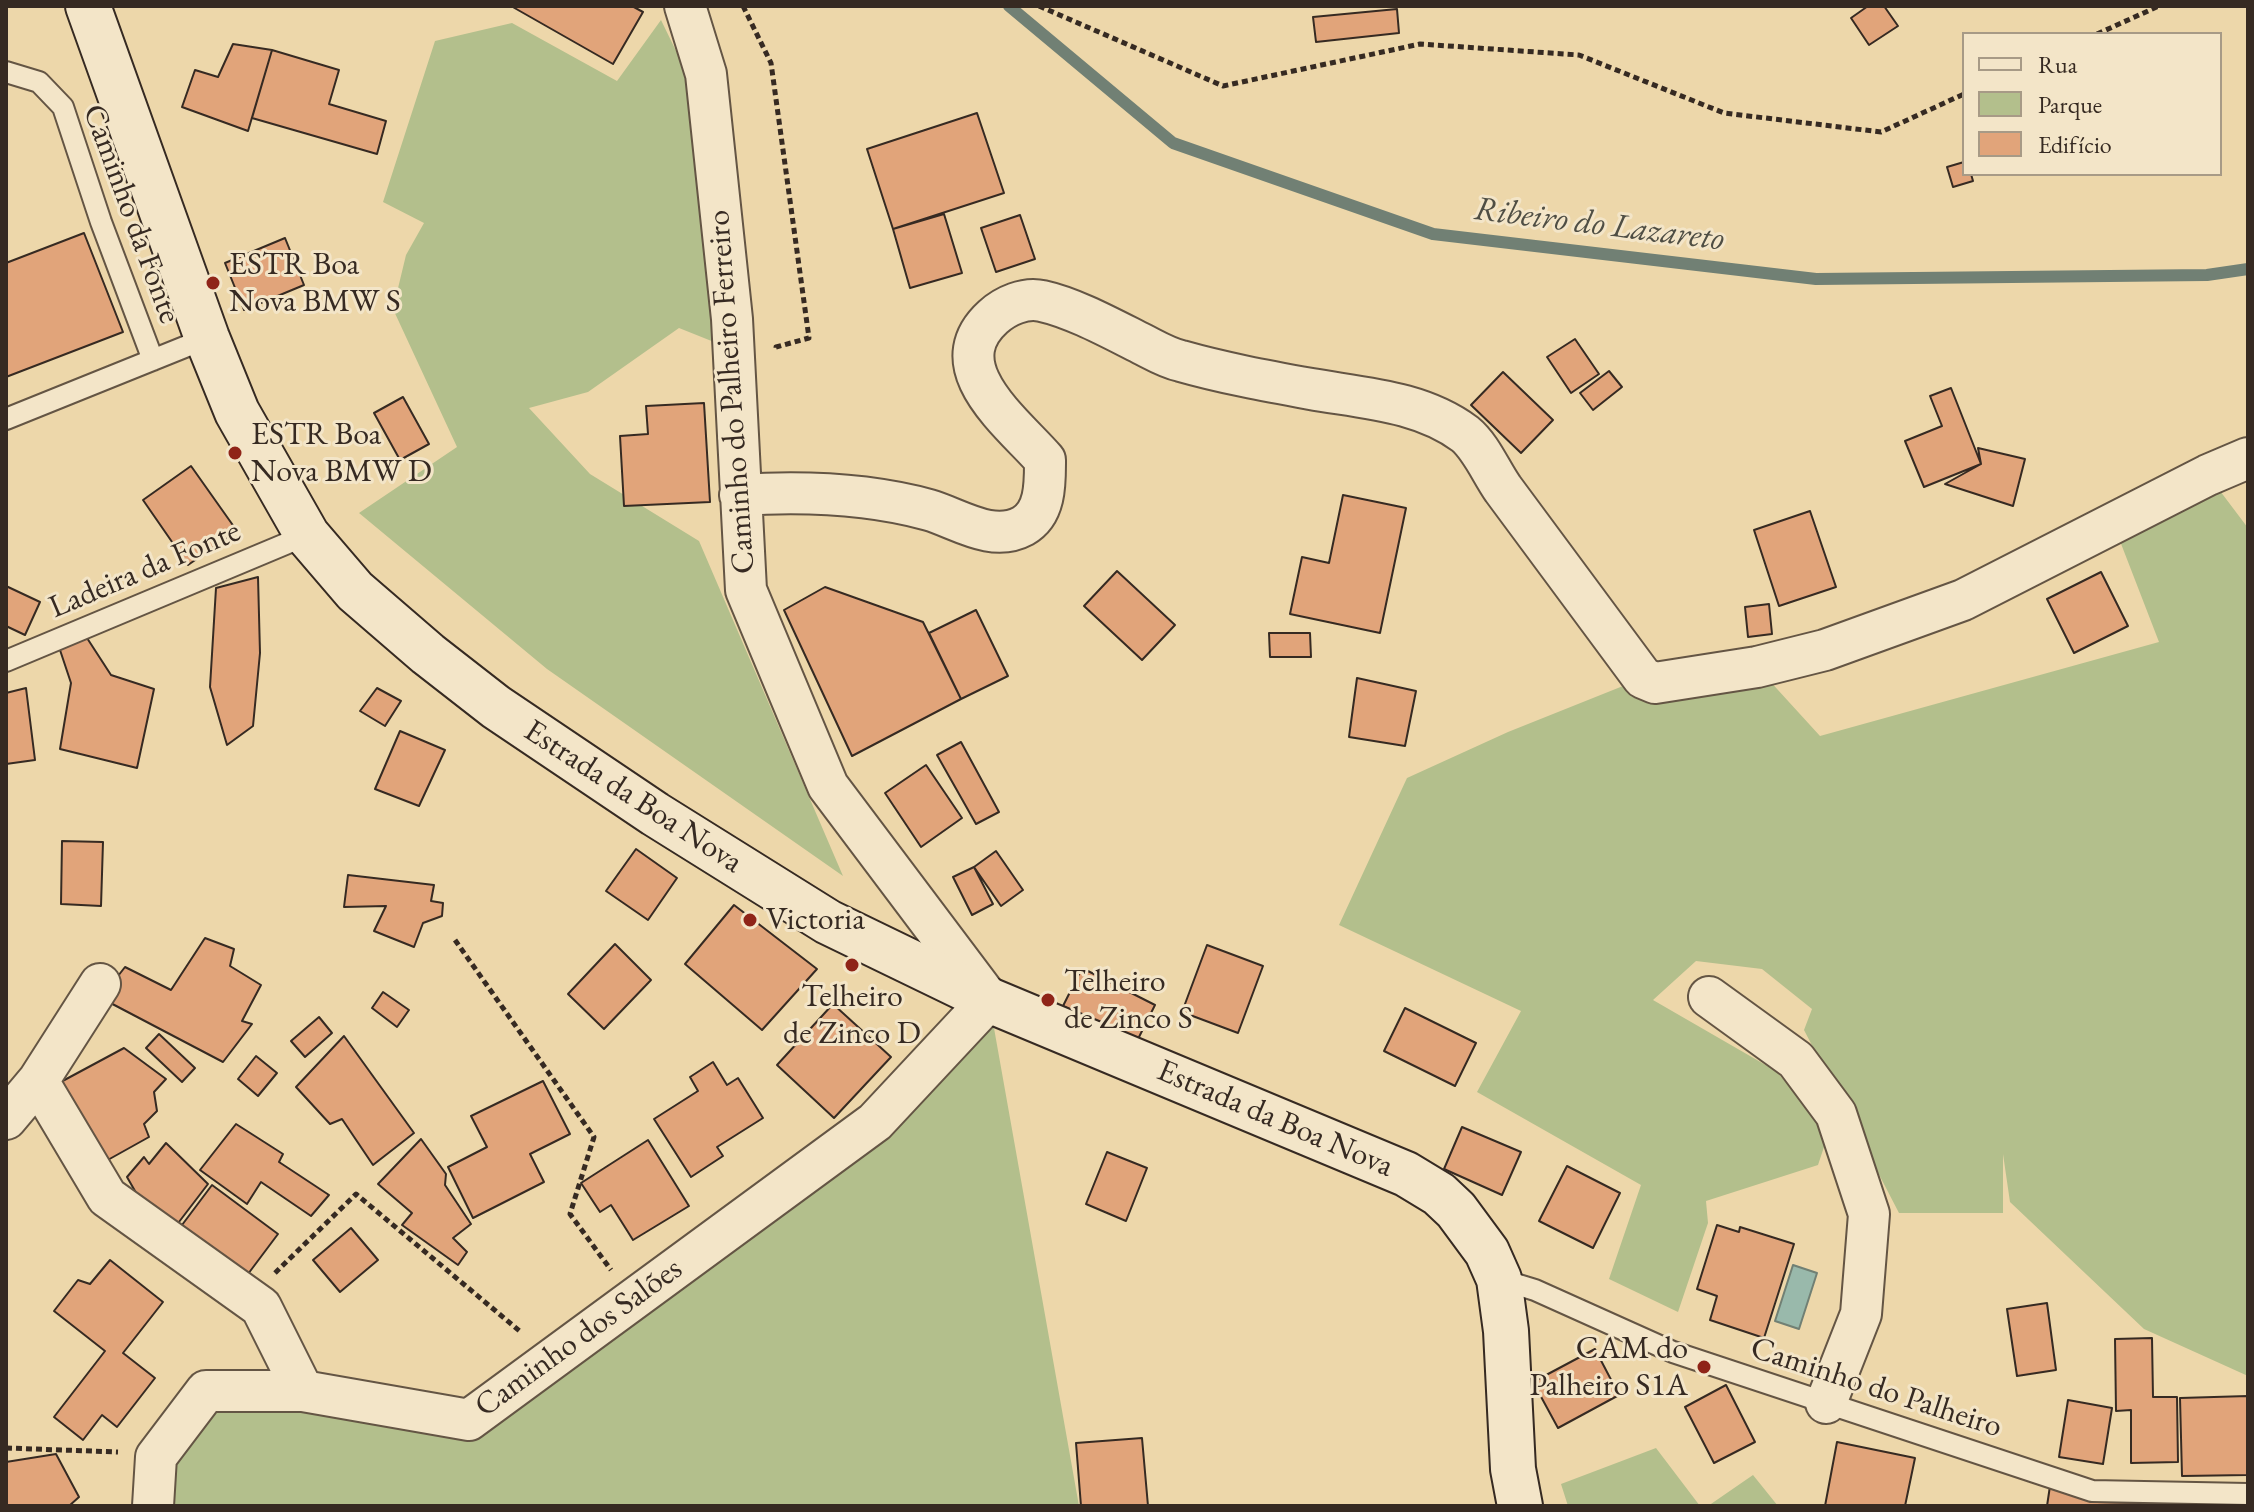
<!DOCTYPE html>
<meta charset="utf-8">
<style>
body{margin:0}
#map{position:relative;width:2254px;height:1512px;overflow:hidden;background:#edd7aa;font-family:"EB Garamond",serif}
canvas{display:block}
.frame{position:absolute;inset:0;border:8px solid #362a22;pointer-events:none}
.legend{position:absolute;left:1962px;top:32px;width:260px;height:144px;box-sizing:border-box;background:#f3e5c8;border:2px solid #a79a86;margin:0;padding:10px 14px;list-style:none;font-size:24px;color:#362a22}
.legend li{display:flex;align-items:center;gap:16px;height:40px}
.legend b{width:40px;border:2px solid #a79a86}
</style>
<div id="map">
<canvas width="2254" height="1512"></canvas>
<div class="frame"></div>
<ul class="legend">
<li><b style="height:10px;background:#f3e5c8"></b>Rua</li>
<li><b style="height:22px;background:#b3bf8c"></b>Parque</li>
<li><b style="height:22px;background:#e1a47a"></b>Edifício</li>
</ul>
</div>
<script>
const g = document.querySelector('canvas').getContext('2d');
g.lineJoin = 'round';
function fill(path, color) { g.fillStyle = color; g.fill(path, 'evenodd'); }
function trace(path, color, width, dash) { g.strokeStyle = color; g.lineWidth = width; g.lineCap = dash ? 'butt' : 'round'; g.setLineDash(dash || []); g.stroke(path); }
function drawText(font, color, halo, rows, align = 'center') {
  g.font = font + ' "EB Garamond",serif'; g.lineWidth = 6; g.setLineDash([]); g.textBaseline = 'middle'; g.strokeStyle = halo; g.fillStyle = color; for (const [text, x, y, turn = 0] of rows) {
    g.save(); g.translate(x, y); g.rotate((+turn || 0) * Math.PI / 180); g.textAlign = isNaN(turn) ? turn : align; if (halo) g.strokeText(text, 0, 0); g.fillText(text, 0, 0); g.restore();
  }
}
const green = new Path2D(`
 M661,20L696,92L714,342L679,328L588,392L529,408L590,474L699,541L843,876L547,669L359,513L457,447L393,309L406,255L424,223L383,202L435,41L512,23L617,81Z
 M2208,475L2248,528V1441V1376L2144,1329L2010,1202L2003,1154V1213H1899L1804,1030L1812,1009L1762,969L1696,961L1653,1000L1776,1071L1829,1132L1818,1165L1706,1201L1708,1223L1678,1312L1609,1279L1641,1185L1477,1092L1521,1011L1339,925L1407,778L1508,732L1643,678L1757,667L1820,736L2159,642L2113,523Z
 M989,1000L1079,1506H153L206,1391L469,1420L875,1122Z
 M1656,1448L1700,1506H1568L1561,1484Z
 M1753,1475L1778,1506H1708Z`);
const water = new Path2D(`
 M1793,1265L1817,1273L1799,1329L1775,1321Z`);
const stream = new Path2D(`
 M1009,6L1173,143L1433,234L1816,279L2207,275L2248,269`);
const building = new Path2D(`
 M511,6H632L643,12L613,64Z
 M1868,6H1884L1898,26L1869,45L1851,18Z
 M1397,9L1399,33L1316,42L1313,17Z
 M233,44L272,50L248,131L182,107L195,70L218,77Z
 M272,50L339,70L329,104L386,121L377,154L252,118Z
 M977,113L1004,193L893,229L867,149Z
 M1964,162V174H1971L1973,181L1953,187L1947,167Z
 M944,214L962,273L910,288L893,229Z
 M1020,215L1035,259L996,272L981,228Z
 M84,233L123,332L6,377V263Z
 M285,238L304,285L244,310L225,263Z
 M1575,339L1599,374L1571,393L1547,357Z
 M1609,371L1622,387L1593,410L1580,393Z
 M1503,372L1553,420L1521,453L1471,405Z
 M1951,388L1981,464L1924,487L1905,441L1942,426L1930,396Z
 M403,397L429,444L400,460L374,413Z
 M704,403L710,502L624,506L620,436L648,434L646,406Z
 M1978,448L2025,459L2013,506L1945,484L1981,464Z
 M191,466L237,531L188,565L143,500Z
 M1343,495L1406,508L1380,633L1290,614L1302,557L1329,563Z
 M1810,511L1836,587L1779,606L1754,530Z
 M1117,571L1175,625L1142,660L1084,606Z
 M2101,572L2128,626L2074,653L2047,599Z
 M258,577L260,653L253,726L227,745L210,687L216,588Z
 M6,586L40,602L25,635L6,626Z
 M825,587L923,622L961,699L852,756L784,610Z
 M1769,604L1772,634L1748,637L1745,607Z
 M976,610L1008,676L961,699L929,633Z
 M1269,633H1310L1311,657H1270Z
 M87,638L111,675L154,689L137,768L60,749L71,683L59,647Z
 M1357,678L1416,691L1405,746L1349,737Z
 M26,688L35,760L6,764V693Z
 M377,688L401,701L385,726L360,711Z
 M400,731L445,750L419,806L375,789Z
 M961,742L999,812L976,824L937,755Z
 M926,765L962,818L921,847L885,793Z
 M62,841L103,842L101,906L61,904Z
 M636,849L677,878L648,920L606,891Z
 M996,851L1023,890L1001,906L974,867Z
 M974,867L993,904L972,915L953,877Z
 M348,875L434,885L431,901L443,903L442,916L423,923L414,947L374,931L386,906L344,907Z
 M734,905L817,969L762,1030L685,964Z
 M205,938L234,949L230,966L261,985L242,1021L252,1024L223,1062L101,998L125,967L171,990Z
 M615,944L651,980L604,1029L568,994Z
 M1207,945L1263,966L1238,1033L1182,1012Z
 M1082,968L1155,1005L1136,1043L1063,1006Z
 M383,992L409,1010L397,1027L372,1008Z
 M833,1004L891,1057L834,1118L777,1065Z
 M1405,1008L1476,1043L1455,1086L1384,1051Z
 M319,1017L332,1033L305,1057L291,1041Z
 M159,1034L195,1068L182,1082L146,1048Z
 M344,1036L414,1133L373,1165L342,1119L330,1124L296,1087Z
 M124,1048L166,1079L154,1092L157,1111L144,1124L149,1137L97,1166L57,1084Z
 M256,1056L277,1073L258,1096L238,1079Z
 M713,1062L727,1085L738,1078L763,1118L717,1147L723,1156L691,1177L654,1119L698,1091L690,1077Z
 M543,1081L570,1134L530,1154L544,1182L473,1218L448,1167L487,1147L471,1116Z
 M236,1124L283,1154L279,1162L329,1195L311,1216L261,1182L247,1204L200,1170Z
 M1462,1127L1521,1152L1502,1195L1444,1169Z
 M421,1139L446,1174L445,1185L471,1224L453,1238L467,1252L458,1265L402,1225L412,1213L378,1184Z
 M648,1140L689,1206L633,1240L611,1205L600,1212L581,1183Z
 M166,1143L208,1184L169,1235L139,1198L127,1177L144,1157L149,1164Z
 M1107,1152L1147,1168L1126,1221L1086,1204Z
 M1567,1166L1620,1193L1593,1248L1539,1221Z
 M212,1185L278,1234L239,1286L173,1237Z
 M1717,1225L1739,1232L1740,1227L1794,1244L1764,1338L1710,1320L1717,1296L1697,1289Z
 M351,1228L378,1260L340,1292L313,1260Z
 M110,1260L163,1302L123,1353L155,1378L117,1427L102,1415L83,1440L54,1417L105,1351L54,1311L78,1280L90,1284Z
 M2047,1303L2056,1370L2017,1376L2007,1309Z
 M2152,1338L2153,1397H2177L2178,1462L2131,1463V1410L2116,1411L2115,1339Z
 M1595,1349L1619,1395L1558,1428L1533,1382Z
 M1726,1385L1755,1442L1714,1463L1685,1407Z
 M2248,1396V1475L2182,1476L2180,1398Z
 M2068,1400L2112,1408L2103,1464L2059,1457Z
 M1142,1438L1148,1506H1081L1076,1443Z
 M1837,1442L1915,1458L1905,1506H1825Z
 M56,1454L79,1497L69,1506H6V1462Z
 M2050,1486L2147,1504L2047,1506Z`);
const path = new Path2D(`
 M743,6L771,63L809,338L776,347V351
 M1039,6L1223,86L1420,44L1579,55L1724,113L1881,132L1964,94
 M2097,34L2159,6
 M455,940L594,1137L570,1214L611,1270
 M275,1273L356,1194L522,1333
 M6,1448L118,1452`);
const lane = new Path2D(`
 M6,72L39,82L63,107L101,222L153,360
 M6,419L207,338
 M6,661L307,535
 M1499,1279L1535,1290L1673,1352L2092,1491L2248,1494`);
const street = new Path2D(`
 M740,495C803,491 867,493 929,510C957,518 992,543 1023,526C1046,513 1045,483 1045,460C1013,423 938,367 993,317C1005,306 1025,297 1042,301C1074,308 1112,329 1142,344C1154,350 1167,358 1181,361C1223,373 1267,381 1311,389C1363,398 1421,401 1465,434C1481,447 1491,472 1503,489C1549,552 1597,615 1643,678L1655,683L1757,667L1825,650L1963,600L2208,475L2248,458
 M1709,997L1796,1060L1836,1114L1869,1214L1861,1314L1826,1403
 M38,1081L100,984
 M6,1119L38,1081L107,1197L261,1307L303,1391
 M153,1506L156,1457L206,1391H303L469,1420L875,1122L989,1000L828,786L746,590L732,319L706,74L685,6`);
const secondary = new Path2D(`
 M88,6L207,338L237,412L307,535L355,591L428,654L496,707L655,814L828,922L989,1000L1406,1174L1439,1194L1456,1210L1487,1252L1499,1279L1506,1331L1513,1469L1520,1506`);
const markers = [
 [213,283,8,"#8f2418"],
 [235,453,8,"#8f2418"],
 [750,920,8,"#8f2418"],
 [852,965,8,"#8f2418"],
 [1048,1000,8,"#8f2418"],
 [1704,1367,8,"#8f2418"]
];
const streetNames = [
 ["Caminho da Fonte",131,214,70],
 ["Caminho do Palheiro Ferreiro",732,392,-94],
 ["Ladeira da Fonte",145,570,-23],
 ["Estrada da Boa Nova",633,797,33],
 ["Estrada da Boa Nova",1275,1119,23],
 ["Caminho dos Salões",579,1338,-36],
 ["Caminho do Palheiro",1876,1388,18]
];
const poiNames = [
 ["ESTR Boa",229,265],
 ["Nova BMW S",229,302],
 ["ESTR Boa",251,435],
 ["Nova BMW D",251,472],
 ["Victoria",766,920],
 ["Telheiro",1064,982],
 ["de Zinco S",1064,1019],
 ["Telheiro",852,997,"center"],
 ["de Zinco D",852,1034,"center"],
 ["CAM do",1688,1349,"right"],
 ["Palheiro S1A",1688,1386,"right"]
];
const waterNames = [
 ["Ribeiro do Lazareto",1599,225,7]
];
fill(green, '#b3bf8c');
fill(water, '#99b9ab');
trace(water, '#718074', 2);
trace(stream, '#718074', 12);
fill(building, '#e1a47a');
trace(building, '#362a22', 2);
trace(lane, '#645544', 24);
trace(street, '#645544', 44);
trace(secondary, '#362a22', 48);
trace(path, '#362a22', 5, [6, 4]);
trace(lane, '#f3e5c8', 20);
trace(street, '#f3e5c8', 40);
trace(secondary, '#f3e5c8', 44);
for (const [x, y, r, color] of markers) { const dot = new Path2D(); dot.arc(x, y, r, 0, 2 * Math.PI); g.fillStyle = color; g.fill(dot); trace(dot, '#f3e5c8', 3); }
drawText('32px', '#362a22', '#f3e5c8', streetNames);
drawText('32px', '#362a22', '#f3e5c8', poiNames, 'left');
drawText('italic 34px', '#4f4e44', '#f3e5c8', waterNames);
</script>
